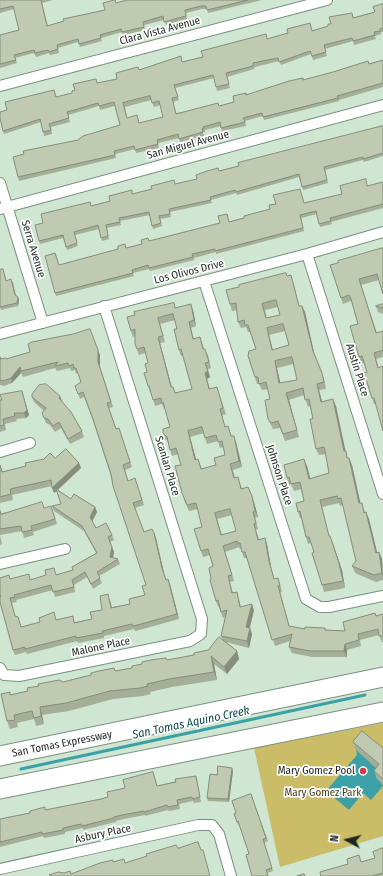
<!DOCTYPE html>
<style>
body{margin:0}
#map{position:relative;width:383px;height:876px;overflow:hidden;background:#cee6d2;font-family:"Fira Sans Condensed",sans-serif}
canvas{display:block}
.north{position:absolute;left:327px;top:820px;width:40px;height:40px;-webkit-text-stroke:3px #fff;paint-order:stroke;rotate:277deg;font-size:11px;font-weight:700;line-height:16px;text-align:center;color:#1f2720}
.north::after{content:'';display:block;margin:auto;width:14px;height:18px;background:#1f2720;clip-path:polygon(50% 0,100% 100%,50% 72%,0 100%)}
</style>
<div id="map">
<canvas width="383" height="876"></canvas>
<div class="north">N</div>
</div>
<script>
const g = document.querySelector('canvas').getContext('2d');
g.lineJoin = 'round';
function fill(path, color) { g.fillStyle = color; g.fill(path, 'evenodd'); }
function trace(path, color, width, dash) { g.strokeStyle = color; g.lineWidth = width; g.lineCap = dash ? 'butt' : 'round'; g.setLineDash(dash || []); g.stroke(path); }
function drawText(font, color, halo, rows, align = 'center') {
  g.font = font + ' "Fira Sans Condensed",sans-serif'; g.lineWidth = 3.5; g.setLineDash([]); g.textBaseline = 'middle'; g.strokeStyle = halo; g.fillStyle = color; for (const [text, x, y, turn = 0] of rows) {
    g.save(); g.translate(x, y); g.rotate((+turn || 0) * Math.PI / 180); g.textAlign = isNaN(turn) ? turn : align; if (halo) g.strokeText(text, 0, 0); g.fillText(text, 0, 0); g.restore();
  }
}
const green = new Path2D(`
 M383,723V836L280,867L254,748Z`);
const water = new Path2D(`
 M364,741L383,757V786L371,800L363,793L349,810L326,791L357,755L356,750Z`);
const stream = new Path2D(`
 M21,769L365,695`);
const street = new Path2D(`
 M0,86L327,0
 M0,183L43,323
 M0,209L383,105
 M307,254L383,494
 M204,281L306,599L320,607H329L383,596
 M0,334L307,254L383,232
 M0,452L30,443
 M0,564L65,549
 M0,668L4,675L19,676L190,641L201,634L202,619L104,306
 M0,869L198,825H212L219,834L231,876`);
const highway = new Path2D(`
 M0,756L383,677
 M0,789L383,712`);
const wall = new Path2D(`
 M0,0H53L42,3L48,26L105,10L116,3L127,0H262L208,13L207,9H202L186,13L187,19L166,25L164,20L144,25L145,30L123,35L122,32L101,38L102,41L80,47L78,42L58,48L59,53L50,55L49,53L36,57L34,53L15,58L17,63L0,68V35L19,30L14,9L0,13Z
 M383,4V32H381V34L375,36L376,39L354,45L353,41L325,49L327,56L313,60L311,54L281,65L279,61L255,67L254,69L227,77L230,88L217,91L214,78L175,88L179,100L173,102L176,113L219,106L234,102L246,95L333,72L368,61L369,64L383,60V87L339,100V101L264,120L263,116L245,121L246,126L222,131L221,126L205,130V132H203L204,136L180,142L179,138L158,143L159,148L136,153L135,149L115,154L116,158L19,181L18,177L78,140L120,125L115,106L100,110L99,106L68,115L70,122L51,127L52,134L44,136L41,122L4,134L3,131L72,93L97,83L117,79L139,70L183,62L288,33L311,26L312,31L328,26L353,18L375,12ZM151,100L154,107L160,105L163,117L140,123L127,118L125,107Z
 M383,126V156L364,162L363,160L325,170L328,183L303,190L299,177L237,195L236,193L211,200L212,203L170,212L171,217L160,219L162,226L153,229L150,215L120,221L121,225L107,228L109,239L102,241L99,229L75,235L78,246L67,250L63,238L40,244L39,241L43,223L91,206L110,201L133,194L176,184L197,179L219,171Z
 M383,183V208L331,222L332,224L320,227L317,214L301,218L304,231L216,254V252L194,258V260L150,271L149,269L133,273L134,276L56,296L55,293V253L59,265L142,244L149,241L304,203L342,194L368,186Z
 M383,248L379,280L361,285L377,333L383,331V357L376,359L379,368L376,404H374L364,373L367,372L364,363H361L359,357L358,324L352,303L351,301L343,304L341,298L338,263Z
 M4,272L6,281L13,282L16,295L18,297L19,300L18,306L1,310L0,307Z
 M291,275L293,282L299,306H302L305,312L315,356L324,380L326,389L319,390L322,402L336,406L345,451L348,458H349L352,465L360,503L364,509L365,513L366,512L369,519L377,553L379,552L382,559L383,571V580L376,582L355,573L352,566L356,561L343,505L340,506L339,503L322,507L329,536L333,543L342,570L345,588L324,592L322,585L314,552L311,543L308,544L306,537L301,518H300L298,512L304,501L301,489L294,491L291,484L289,485L287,478L307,466L310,479L329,473L326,454L319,455L316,449L313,419L310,406L308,407L304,395L289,400L299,437L285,441L280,428L273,429L268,419L270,399L268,389L262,390L259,384H257L248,356L256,349L250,332H248L246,327L241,328L238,322L237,310L232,311L230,304L287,276ZM278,307L280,315L267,318L265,310ZM285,331L289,345L273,350L269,335ZM293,364L297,380L280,383L277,368Z
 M383,304V314L378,312L376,306Z
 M176,308L193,310L196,326L191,328L194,339L202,343L204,349L208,355L211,368L208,369L210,377L207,379L210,389L219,393L226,414L222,415L225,427L230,432L231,436L236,442L242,467L233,470L235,478L240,483L242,489L252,496L258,517L255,518L258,529L256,530L259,539L267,544L271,567L274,579L278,578L280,584L282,592H280L289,626L305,629L325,628L326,630L345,631L376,616L383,614V642H382L379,635L360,640L361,646L347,650V657H312L292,653L289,647L290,641L275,646L247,558H244L241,549H240L239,547L225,552L234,581L230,582L233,593L237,592L241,607L254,610L250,628L252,634L249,648L226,642L237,651L239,659L227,674L214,664L217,680L172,687L150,692L151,694L143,696L113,699L69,711L42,715L44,724L36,726L34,719L17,723L18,727L10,729L7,721L11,695L91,675L114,668L115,671L194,655L208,650L223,640L221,636L225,617L223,618L219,607H218L216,601L211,579L213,566L210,555L203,557L201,551L202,527L198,509L189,511L184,500L181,465L178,454L172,456L168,442L165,439L163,433L170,427L165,408L164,409L162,404L155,406L151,392H150L148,386L147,372L148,363L145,353L139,355L137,350L135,344V336L133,337L131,331ZM175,320L177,329L179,350L181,356L183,355L192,389L176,393L172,387L160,343L165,342L160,324ZM204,433L207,444L218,441L220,448L223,447L225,455L216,465L202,469L198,459L196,460L190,437ZM232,515L236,531L222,535L217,519Z
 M100,355V367L113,407L109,408L116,429L119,428L132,467L125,470L128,481L135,478L144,505L135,508L144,532L154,533L156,538L164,573L166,580L170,584L179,619L143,629L135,631L134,629L104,636V638L78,643L77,641L27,654L26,652L15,655L13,650L1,597L11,579L31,580L56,575L73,570L72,567L96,553L84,531L54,511L52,506L61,504L57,491L54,493L52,486L12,495L13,500L0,503V465L3,472L55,458L79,463L81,468L58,490L71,499L95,507L97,512L92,521L96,528L112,535L114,540L110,542L114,552L113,558L118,559L120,564L99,576L102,583L93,589L87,577L74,585L75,592L55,597L53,590L16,600L17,602L12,603L15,616L18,617L21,627L56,620L75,622L92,619L102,610L110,599L112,607L130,604L145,595L146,585L93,421L84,397L80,399L75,386L81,382L78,373L76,374L75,370L71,371L70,368L57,371L55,368L23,377L21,373L12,383L4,386L0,385V356L1,359H6Z
 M22,391L29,415L26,418L16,419L17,421L5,424L6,430L0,432V400Z
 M32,397L62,401L82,431L84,437L70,444L61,428L55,432L50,425L46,423L42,413L44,411L34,402Z
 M0,507L1,513L44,508L53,511L57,524L33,532L34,535L24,538L22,531L0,535L2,544L0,545Z
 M353,742L383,748V785L377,779L374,771L376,768L356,750Z
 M232,768L233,771L229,802L208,801L207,798L217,775Z
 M153,772L157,786L196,776L197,780L201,802L194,803L193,801L179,804L180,809L169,811L168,810L145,816V815L124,819L116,821V822L83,830V828L65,832V834L44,838L43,836L0,847V819L101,799L108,797L125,788Z
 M251,794L268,841L264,843L273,871L267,873L249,854L239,824L238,825L234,814L236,813Z
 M383,848V876H321L375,858Z`);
const shadedWall = new Path2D(`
 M18,297L19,300L18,306L17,303Z
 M191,304L193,310L196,326L194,320Z
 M302,306L305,312L315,358L313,351Z
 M267,328L269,335L274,356L272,350Z
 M158,337L160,343L173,393L171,387Z
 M200,337L202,343L205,355L203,349Z
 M98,350L100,355V367L113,407L98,362Z
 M275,361L277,368L282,390L279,383Z
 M205,363L210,377L207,379L211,395L205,373Z
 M20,367L21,373L12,383L11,378Z
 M322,373L324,380L326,389L324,382Z
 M317,384L319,390L324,409L321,402Z
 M22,391L29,415L26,418L24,413Z
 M286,393L289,400L299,437L297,430Z
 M60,396L62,401L61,403L59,398Z
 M333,399L336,406L347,458L344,451Z
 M188,431L190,437L198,466L195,460Z
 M234,436L236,442L242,467L239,461Z
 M349,458L352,465L362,510L359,503Z
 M304,459L307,466L312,485L309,479Z
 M79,463L81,468L54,493L52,488Z
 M252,496L254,502L258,517L255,511Z
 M95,507L97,512L92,522L90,517Z
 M366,512L369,519L379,560L376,553Z
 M215,513L217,519L223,541L221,535Z
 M154,533L156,538L164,573L162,568Z
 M330,536L342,570L345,588L343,581Z
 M265,538L267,544L271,567L276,585L269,561Z
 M112,547L114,552L112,562L110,557Z
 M379,552L382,559L383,577L382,573Z
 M168,579L170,584L179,619L177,614Z
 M278,586L280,592L291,632L289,626Z
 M252,604L254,610L248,633L246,627Z
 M250,628L252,634L249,648L247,641Z
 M345,644L347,650V657L344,651Z
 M237,651L239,659L227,674L224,667Z
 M211,656L214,664L217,680L214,672Z
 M40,707L42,715L44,724L41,716Z
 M232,768L233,771L229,802L228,799Z`);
const building = new Path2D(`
 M0,0H41L47,26L64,21L63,19L105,10L103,3L114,0H115L116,3L127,0H248L207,10L206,6H201L185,10L186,16L164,22L163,16L143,22L144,27L122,32L121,29L100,35L101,38L79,44L78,39L57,45L58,49L49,52L48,50L35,53L34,50L14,55L16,60L0,64V35L19,30L13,6L0,9Z
 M383,4V28L380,29V31L374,32L375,35L353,41L352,38L324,45L326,52L312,56L310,51L279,62L278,58L253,63V66L226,73L229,84L216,87L213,75L174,85L178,97L172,98L176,114L218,103L219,106L234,102L233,96L246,93V95L289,81L303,78V80L333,72L368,61L369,64L383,60V83L337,96L338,98L263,117L262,113L243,118L245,122L221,128L220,122L203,127L204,128L202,129L203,132L179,139L178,134L157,140L158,144L135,150L134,146L114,151L115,155L18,177L13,157L24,154L23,151L78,140L83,136L120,125L114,102L99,106L98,103L67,112L69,118L49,124L51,130L43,132L40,119L3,131L0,118V112L7,110L5,102L54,90L56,97L72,93V91L75,90L73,84L96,79L97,83L117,79L116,73L138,67L139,70L181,56L182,62L203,57L201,51L266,34L267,39L288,33L287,29L310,23L312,31L328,26V24H331L329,17L352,13L353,18L375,12L373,7ZM150,96L152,103L159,101L163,117L139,123L137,115L127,118L123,103Z
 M383,126V153L363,159V157L324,167L327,180L302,187L299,174L236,192L235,190L210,197L211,200L169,209L170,214L159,216L161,223L152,226L149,212L119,218L120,222L106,225L108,236L101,238L98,225L74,232L77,243L66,247L63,235L39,241L35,225L43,223L41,214L90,202L91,206L110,201L109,196L132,190V194L152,189L151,186L174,180L175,184L197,179L196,175L207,171L218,168L219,171L239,166L238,163Z
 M366,179L367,186L383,182V204L330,218L331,221L319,224L316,211L300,215L303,228L215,251V249L192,254L193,257L149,268L148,265L132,270L133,273L55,293L45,256L55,253L59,265L118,249V246L125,244L126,248L142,244L141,240L148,238L149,241L220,223L218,216L227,214L229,222L244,218V216L270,209L269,205L276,204L273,195L300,189L304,203L342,194L340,186Z
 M383,248V294L377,274L359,279L376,333L383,331V350L374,353L378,368L383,366V431L374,398H372L364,373L367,372L362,356L359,357L350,326L358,324L351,299L349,295L341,298L330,265L338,263V261Z
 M3,269L6,281L11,279L15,295L18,297L17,303L0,307V270Z
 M286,273L287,276L291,275L299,306H302L313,351L322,373L324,382L317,384L321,402L333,399L344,451H346L347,458H349L359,503H362L364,513L366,512L376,553L379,552L382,573L374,575L352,566L356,561L341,498L338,499L337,496L320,500L329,536H330L339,563L343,581L322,585L312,553L314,552L309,537H306L300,511L298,512L296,503L304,501L300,482L291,484L289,477L287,478L284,465L304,459L309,479L329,473L325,451L324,447L316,449L310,419H313L309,399L305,400L303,388L286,393L297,430L283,434L278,421L271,423L268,419L265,400L270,399L266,382L259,384L258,377H255L248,356L249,351L256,349L248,325H245L244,320L238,322L236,303L230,304L226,290L239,287V285ZM276,300L280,315L266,318L262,304ZM283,324L289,345L272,350L267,328ZM292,357L297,380L279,383L275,361Z
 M174,303L175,308L191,304L194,320L189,322L193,339L200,337L203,349H205L209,362L205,363L208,371L205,373L209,389L217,387L223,408L220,409L225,427L228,426L231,436H234L239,461L230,464L234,478L238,477L241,489L248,487L252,496L255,511L253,512L256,523L254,524L258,540L265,538L269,561L274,579L278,578L280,586H278L289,626L305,629V627L325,628V630L345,631L343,622L375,613L376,616L383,614V636H379L378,629L358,634L359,640L345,644L344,651H310L289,647L292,634L272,640L245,552H242L240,543H238L237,541L223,546L232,575L228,576L232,593L237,592L240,607L252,604L246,627L250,628L247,641L221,636L227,610L221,612L218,600L216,601L210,580L211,579L209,568L213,566L208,549L201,551L194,529L202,527L196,503L187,505L182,493L175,466L181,465L176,448L170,450L167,437L163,433V429L170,427L163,402L162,403L161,398L153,400L149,386H148L144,373L147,372L145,364L148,363L144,347L137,349L135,344V329L131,331L127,317L135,315L134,312ZM173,314L177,329H174L179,350L181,349L192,389L175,393L173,387H171L158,337L163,336L158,318ZM202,427L205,438L216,435L218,442L222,441L225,455L214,458L216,465L201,469L198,459L195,460L188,431ZM230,509L236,531L221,535L215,513Z
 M383,304V308L376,306Z
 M90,329L98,350V362L111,402L107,403L116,429L119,428L130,462L123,465L128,481L135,478L142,500L133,503L144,532L152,529L154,533L162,568L166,580L168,579L177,614L141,624L133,626L132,624L102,631L103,633L76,638V636L25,649V647L13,650L0,602V597H1L0,594V578L9,575L10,579L29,574L30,580L46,575L45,570L54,568L56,575L73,570L72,567L97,553L82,526L52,506L61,504L56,489L71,499L74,494L95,507L90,517L96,528L106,523L112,535L108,537L112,547L110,557L118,559L97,572L100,578L91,584L85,572L72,580L74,587L53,592L51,585L14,595L15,597L10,598L15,616L18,617L21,627L40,622L39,618L54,612L56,620L73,616L74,623L92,619L90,612L102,610L100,596L108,594L111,608L130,604L129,599L145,595L142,586L146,585L113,486L111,474L93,419L83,392L78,394L75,386L81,382L76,368H74L73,364L69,366L68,363L55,366L58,362L21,371L20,367L11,378L3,381L0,380V357V359L6,358V359L30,352L28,344L32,342L73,334Z
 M46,384L60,396L59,398L71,412L82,431L68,439L59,422L53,426L48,419L44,418L42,413L46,408L32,397V394L39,385Z
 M22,391L27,410L24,413H14L15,416L3,419L4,425L0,426V400H2L0,395Z
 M66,449L79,463L52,488L51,480L10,489L11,494L0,497V465L2,472L26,466L25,463L44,459L50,453L55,458Z
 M42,502L44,508L51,506L55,519L31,526L32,530L22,532L21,526L0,529V511L1,514Z
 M219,637L237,651L224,667L211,656L214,672L169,679L147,684L148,686L140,688L110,691L66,703L40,707L41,716L34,718L32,711L14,715L15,720L7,721L1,694L10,692V695L28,691L27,688L39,686L38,684L59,680L63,682L91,675V673L99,671L114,668L115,671L132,668V666L142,664V662L151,660L166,658L167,660L194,655V653L208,650Z
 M362,731L383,748V779L374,771L379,764L353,742Z
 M218,766L232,768L228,799L207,798L210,774L217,775Z
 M153,772L157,786L176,782L175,779L196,776L200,797L193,799L192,797L177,800L178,805L168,807L167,805L144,812V811L122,815L114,817V818L82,826L81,824L63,828V830L42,834V832L0,842V819L30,813V811L45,807V810L101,799L108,797L107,792L125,788L123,780Z
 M251,794L266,838L263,839L272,868L266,870L268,876H252L246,855L249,854L238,821L237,822L234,814L236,813L232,801Z
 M198,842L201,850H203L210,876H50L49,875L58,872L64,873L70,871L71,874L100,863L113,860V862L124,859L125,863L147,856L146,854L176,845L178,848Z
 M383,848V873L371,876H321L320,872L348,864L347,859L359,855L361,862L375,858L373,852Z
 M304,874L305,876H297Z`);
const markers = [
 [363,771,4,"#cc3d42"]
];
const streetNames = [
 ["Clara Vista Avenue",160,31,-15],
 ["San Miguel Avenue",188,145,-15],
 ["Serra Avenue",33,249,73],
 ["Los Olivos Drive",189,272,-14],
 ["Austin Place",357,370,73],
 ["Scanlan Place",167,466,73],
 ["Johnson Place",279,475,72],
 ["Malone Place",101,647,-12],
 ["San Tomas Expressway",62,744,-11],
 ["Asbury Place",103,834,-12]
];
const poiNames = [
 ["Mary Gomez Pool",355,771]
];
const parkNames = [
 ["Mary Gomez Park",323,793]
];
const waterNames = [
 ["San Tomas Aquino Creek",191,723,-12]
];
fill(green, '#cbbc68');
fill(water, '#3ba1a7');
trace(stream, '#3ba1a7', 3);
trace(street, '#7b907f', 12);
trace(highway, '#7b907f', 21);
trace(street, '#fff', 10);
trace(highway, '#fff', 19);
fill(wall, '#a5ae97');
fill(shadedWall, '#868d7b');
fill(building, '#c0cab0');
trace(building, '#868d7b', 1);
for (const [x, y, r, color] of markers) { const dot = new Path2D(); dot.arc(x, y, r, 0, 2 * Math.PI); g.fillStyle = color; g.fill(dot); trace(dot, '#fff', 1.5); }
drawText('11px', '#1f2720', '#fff', streetNames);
drawText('11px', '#1f2720', '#fff', poiNames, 'right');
drawText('11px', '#463f17', '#fff', parkNames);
drawText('italic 12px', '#0f4b4f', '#fff', waterNames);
</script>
